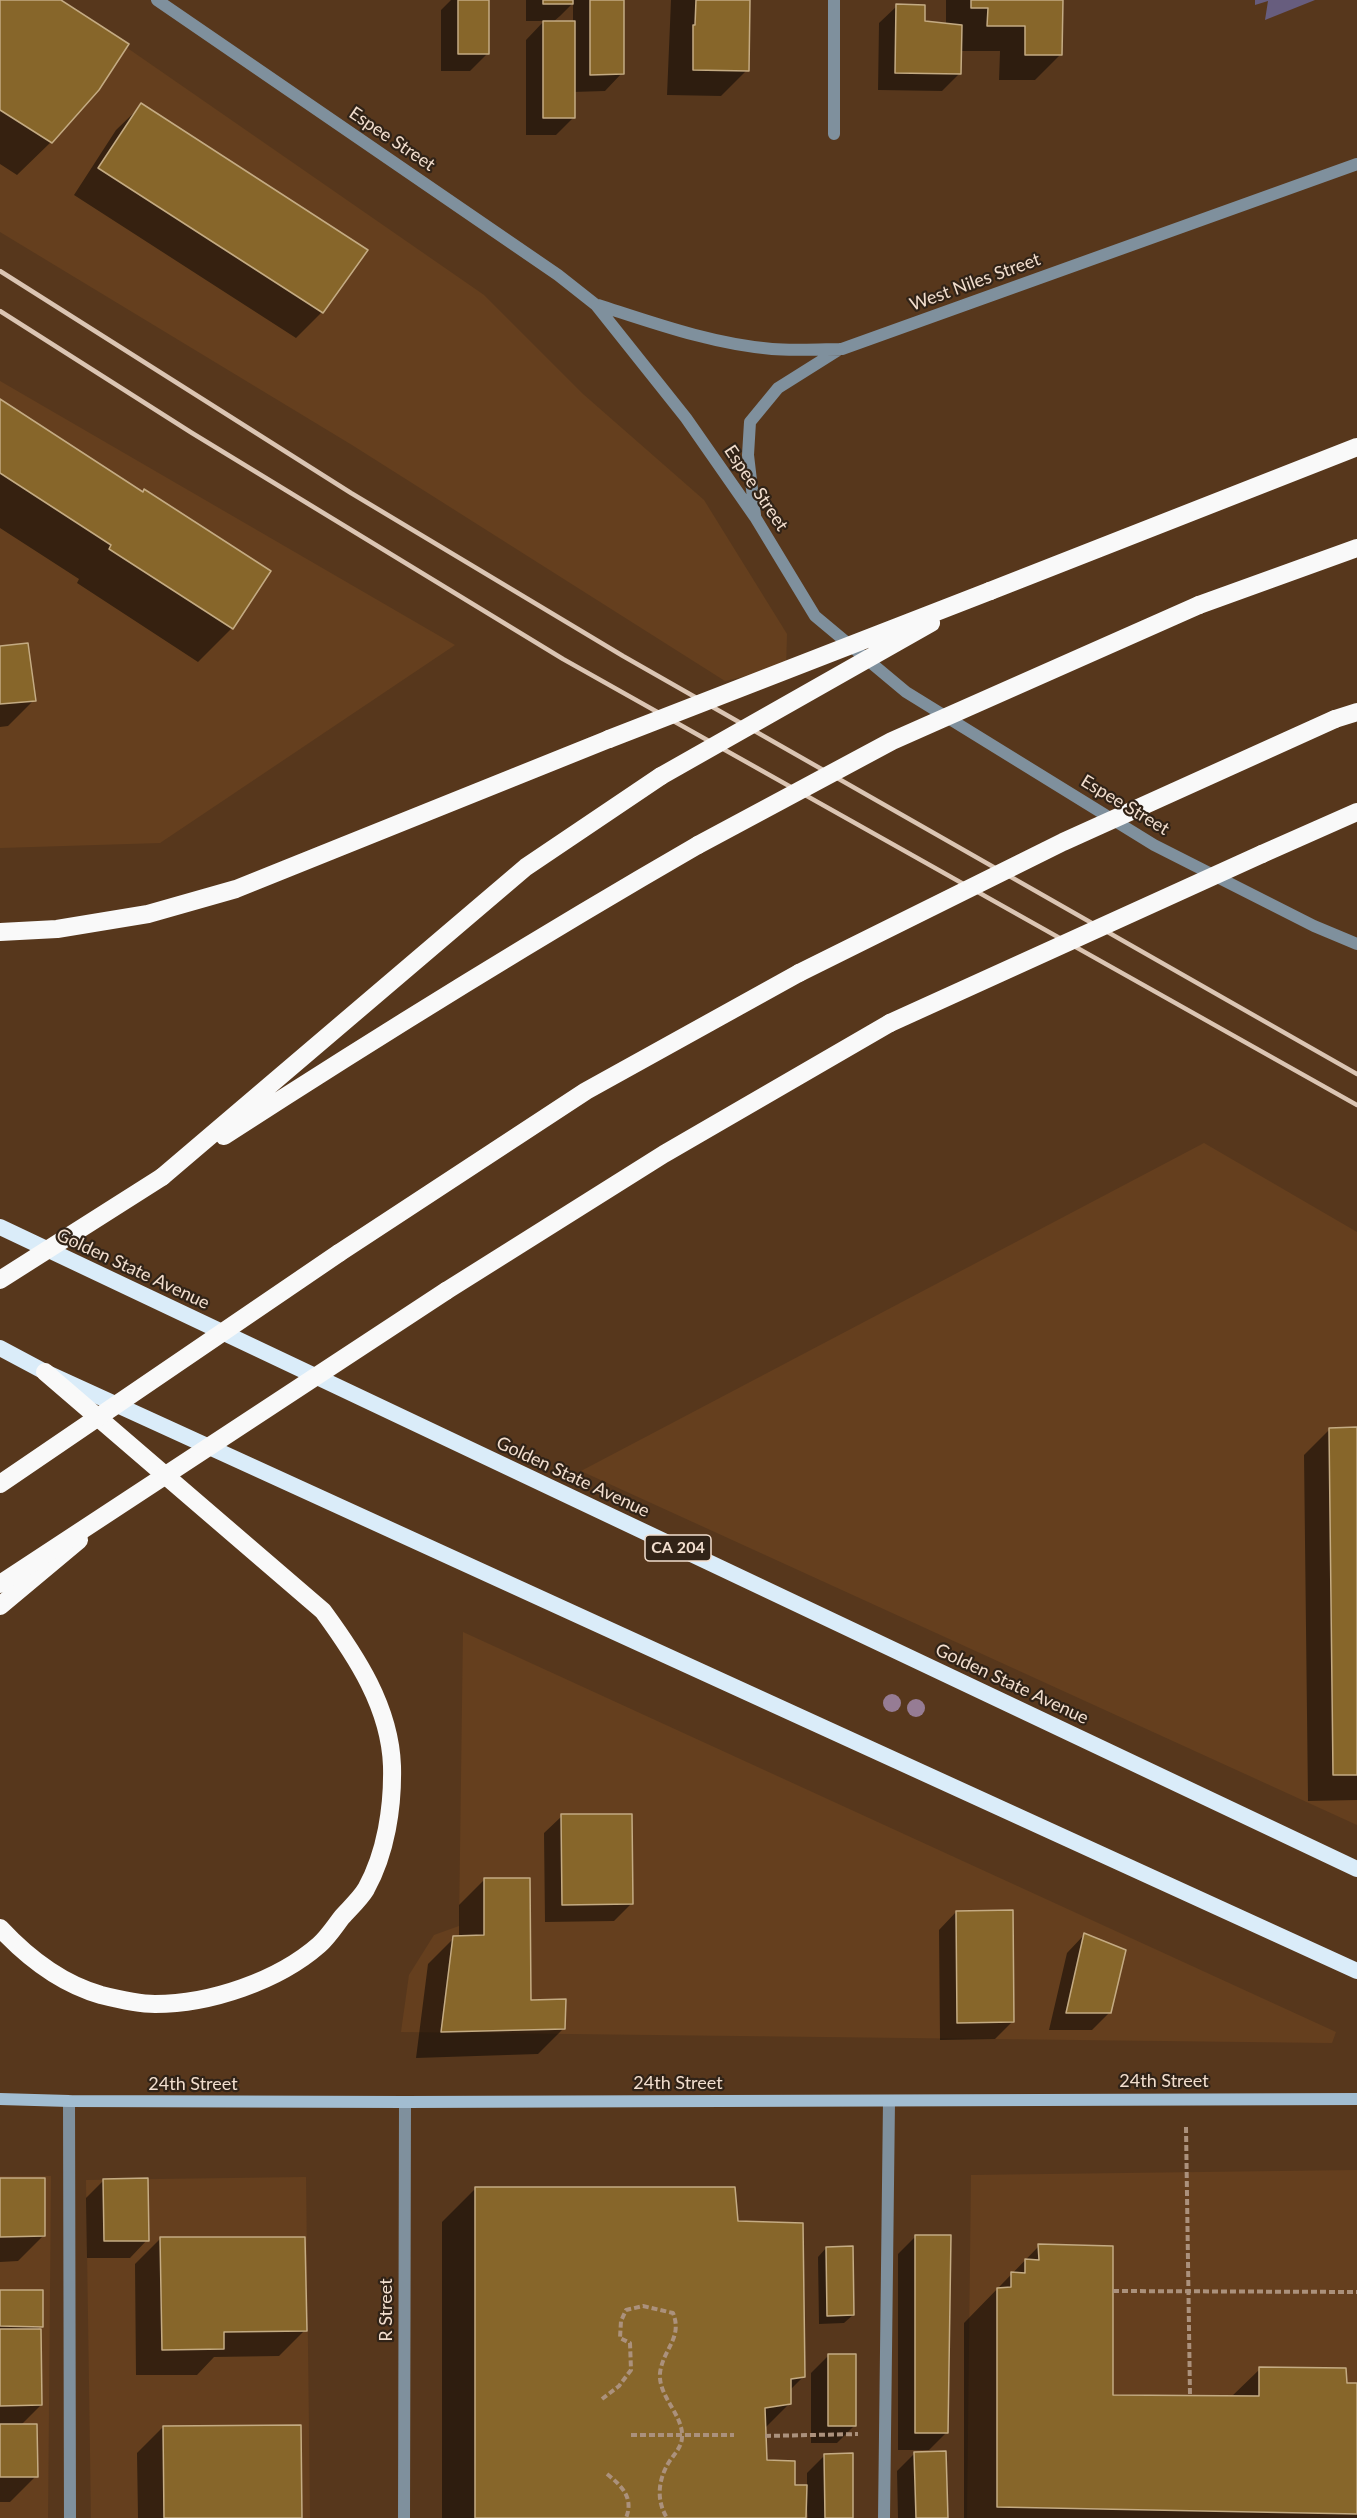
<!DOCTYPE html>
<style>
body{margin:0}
canvas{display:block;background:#57371c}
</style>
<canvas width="1357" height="2518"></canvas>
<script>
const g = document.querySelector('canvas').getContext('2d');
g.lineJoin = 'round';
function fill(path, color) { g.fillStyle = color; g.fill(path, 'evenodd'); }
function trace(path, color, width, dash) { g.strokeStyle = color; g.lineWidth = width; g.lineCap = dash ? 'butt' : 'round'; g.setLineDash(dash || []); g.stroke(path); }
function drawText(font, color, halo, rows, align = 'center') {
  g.font = font + ' Lato,sans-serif'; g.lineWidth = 4.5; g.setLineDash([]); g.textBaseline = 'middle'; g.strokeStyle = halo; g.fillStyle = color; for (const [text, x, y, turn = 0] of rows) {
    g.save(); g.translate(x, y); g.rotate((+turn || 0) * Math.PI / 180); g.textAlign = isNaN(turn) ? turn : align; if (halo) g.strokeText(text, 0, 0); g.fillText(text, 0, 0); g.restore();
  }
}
const built = new Path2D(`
 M0,0H58L484,295L583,394L704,500L787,634L786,667L725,681L352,445L0,232Z
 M0,381L455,645L160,843L0,848Z
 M1204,1143L1357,1232V1825L581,1471Z
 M463,1632L1336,2032L1332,2043L401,2032L409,1975L434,1935L459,1926Z
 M1357,2170V2518H967L971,2175Z
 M0,2176H51L48,2518H0Z
 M306,2177L310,2518H91L86,2180Z`);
const green = new Path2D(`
 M1255,0H1315L1265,20L1268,1L1255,5Z`);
const shadow = new Path2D(`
 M0,0H58L51,142L17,175L0,164Z
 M451,0H487V54L470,71H441V10Z
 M526,0H622V73L605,91L573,92L574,117L556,135H526V40L544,21H526ZM573,3V22H553L560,16Z
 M671,0H749L747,70L721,96L667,95Z
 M946,0H1061V54L1035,80H999L1000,51H960V73L942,91L878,90L879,23L897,6L923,22L946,23Z
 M142,105L322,312L296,338L74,195L116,130Z
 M0,401L269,572L231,629L198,662L77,583L79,579L0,528Z
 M0,648L34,700L8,726L0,727Z
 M1330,1429H1357V1800L1308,1801L1304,1455Z
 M562,1816L632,1903L614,1921L545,1922L544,1833Z
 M485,1879L530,2001L564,2028L538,2054L416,2058L428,1964L454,1938L459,1937V1905Z
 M956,1912L1013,2021L995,2039L940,2040L939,1930Z
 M1084,1935L1110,2012L1092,2030H1049L1067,1953Z
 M0,2180L44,2235L18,2261L0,2262Z
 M104,2180L147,2240L130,2258H87L86,2198Z
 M476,2188L737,2222L803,2377L790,2390V2403L764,2429L765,2462L794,2486L807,2487V2473L825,2455L852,2518H808L807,2507H805L804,2518H442V2222Z
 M915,2237L947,2432L929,2450H898V2254Z
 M161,2238L305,2330L279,2356L214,2357L197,2375H136L135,2264Z
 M1039,2246L1112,2397H1231L1260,2369L1357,2385V2518H964V2323Z
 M826,2248L853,2315L844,2323L819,2324L818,2257Z
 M0,2292L41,2326L37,2330L41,2405L20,2426L36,2476L10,2502H0Z
 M828,2356L855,2425L837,2443H811V2373Z
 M163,2427L299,2518H138L137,2453Z
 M915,2453L947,2518H898L897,2471Z`);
const building = new Path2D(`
 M0,0H61L129,44L99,90L52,143L0,110Z
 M458,0H489V54H458Z
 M543,0H573V4H543Z
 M590,0H624V74L590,75Z
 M696,0H750L749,71L693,70V25H695Z
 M971,0H1063L1062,55H1025V26H987L988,8H971Z
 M896,4L925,5V21L962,25L961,74L895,73Z
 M543,21H575V118H543Z
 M141,103L368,250L323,313L98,168Z
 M0,399L143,492L144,489L271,571L233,629L109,549L111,545L0,473Z
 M28,643L36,701L0,704V646Z
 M1357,1427V1775H1333L1329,1428Z
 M561,1814H632L633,1904L562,1905Z
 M484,1878H530L531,2000L566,1999L565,2029L441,2032L453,1936L484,1935Z
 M1013,1910L1014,2022L957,2023L956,1911Z
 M1084,1933L1126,1950L1111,2013H1066Z
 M0,2178H45V2236L0,2237Z
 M148,2178L149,2241H104L103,2179Z
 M475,2187H735L738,2221L803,2223L805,2377L791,2379V2404L765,2408L767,2460L795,2461V2485H807L806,2518H475Z
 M915,2235H951L948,2433H915Z
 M160,2237H305L307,2331L224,2332V2349L162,2350Z
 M1038,2244L1113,2246V2395L1259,2396V2367L1346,2368L1347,2383H1357V2514L997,2507V2288L1011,2287V2272L1025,2273V2259L1039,2260Z
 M853,2246L854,2315L827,2316L826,2247Z
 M0,2290H43V2327L0,2326Z
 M0,2329H41L42,2405L0,2406Z
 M828,2354H856V2426H828Z
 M0,2424H37L38,2477H0Z
 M301,2425L302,2518H164L163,2426Z
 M946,2451L948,2518H916L914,2452Z
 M853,2453V2518H825L824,2454Z`);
const path = new Path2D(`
 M1186,2127L1190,2395
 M1113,2291L1357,2292
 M602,2399L619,2386L631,2370L630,2343L620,2338L621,2321L626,2310L643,2306L673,2313C683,2338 663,2349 660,2373C658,2397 684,2415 682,2438C681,2448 675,2453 669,2462C658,2480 656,2500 667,2518
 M631,2435H734
 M765,2436L858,2434
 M607,2474C622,2486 634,2498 626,2518`);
const service = new Path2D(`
 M69,2101L70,2518
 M884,2518L889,2101`);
const minor = new Path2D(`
 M404,2518L405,2102`);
const tertiary = new Path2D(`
 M157,0L558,275L596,305L686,418L755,517L815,616L906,692L1154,845L1314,926L1357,944
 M834,0V134
 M598,305C654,323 712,344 772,349C795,351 819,349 842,349L1357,164
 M755,515L748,455L750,422L778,388L840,349`);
const secondary = new Path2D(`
 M0,2099L69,2101L405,2102L1357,2099`);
const trunk = new Path2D(`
 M0,1227L1357,1869
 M0,1348L45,1372L1357,1971`);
const motorway = new Path2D(`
 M990,591L1357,447
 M1199,605L1357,548
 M1335,719L1357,712
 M1262,854L1357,812
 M0,932L57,929L148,914L236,889L609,739
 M224,1136C380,1035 537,938 698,845
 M162,1177L526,867L661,776
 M339,1253L586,1091L799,973
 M446,1291L664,1154L890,1023
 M0,1606L79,1540
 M0,1928C27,1957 62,1984 101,1995C117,1999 139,2004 155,2004C210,2004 278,1981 319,1945C328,1937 335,1926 342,1917C350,1908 360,1899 366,1889C386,1853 393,1807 392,1766C390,1707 356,1656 323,1611L45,1372`);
const rail = new Path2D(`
 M0,271L351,493L623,656L1357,1074
 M0,311L192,433L563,659L1357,1105`);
const motorwayBridge = new Path2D(`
 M609,739L990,591
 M661,776L931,623
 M698,845L892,741L1199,605
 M799,973L1063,842L1335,719
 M890,1023L1262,854
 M0,1280L162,1177
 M0,1484L339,1253
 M0,1584L446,1291`);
const trees = [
 [892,1703],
 [916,1708]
];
const shields = [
 [678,1548,66]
];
const shieldNames = [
 ["CA 204",678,1548]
];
const streetNames = [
 ["Espee Street",392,139,34],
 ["West Niles Street",975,282,-20],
 ["Espee Street",756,488,56],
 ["Espee Street",1125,805,31],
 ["Golden State Avenue",133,1269,25],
 ["Golden State Avenue",573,1477,25],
 ["Golden State Avenue",1012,1684,25],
 ["24th Street",1164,2081],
 ["24th Street",678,2083],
 ["24th Street",193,2084],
 ["R Street",386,2310,-90]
];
fill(built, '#653f1e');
fill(green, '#675d7e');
fill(shadow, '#0007');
fill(building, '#87662a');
trace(building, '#c4ab83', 1.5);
trace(path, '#ab917c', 4, [6, 3]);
trace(service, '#7f909d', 12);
trace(minor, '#7f909d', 12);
trace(tertiary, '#7f909d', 12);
trace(secondary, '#a2bdd1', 12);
trace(trunk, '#daecf9', 16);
trace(motorway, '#f9f9f9', 18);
trace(rail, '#dbc5b3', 4.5);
trace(motorwayBridge, '#f9f9f9', 18);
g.fillStyle = '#967c94';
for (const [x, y] of trees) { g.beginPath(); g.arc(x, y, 9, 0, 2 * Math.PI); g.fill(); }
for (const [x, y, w] of shields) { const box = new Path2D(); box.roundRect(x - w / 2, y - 13, w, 26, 4.5); g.fillStyle = '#312317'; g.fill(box); trace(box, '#f2dece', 1.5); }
drawText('bold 16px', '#f2dece', null, shieldNames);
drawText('18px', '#f2dece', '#312317', streetNames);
</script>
